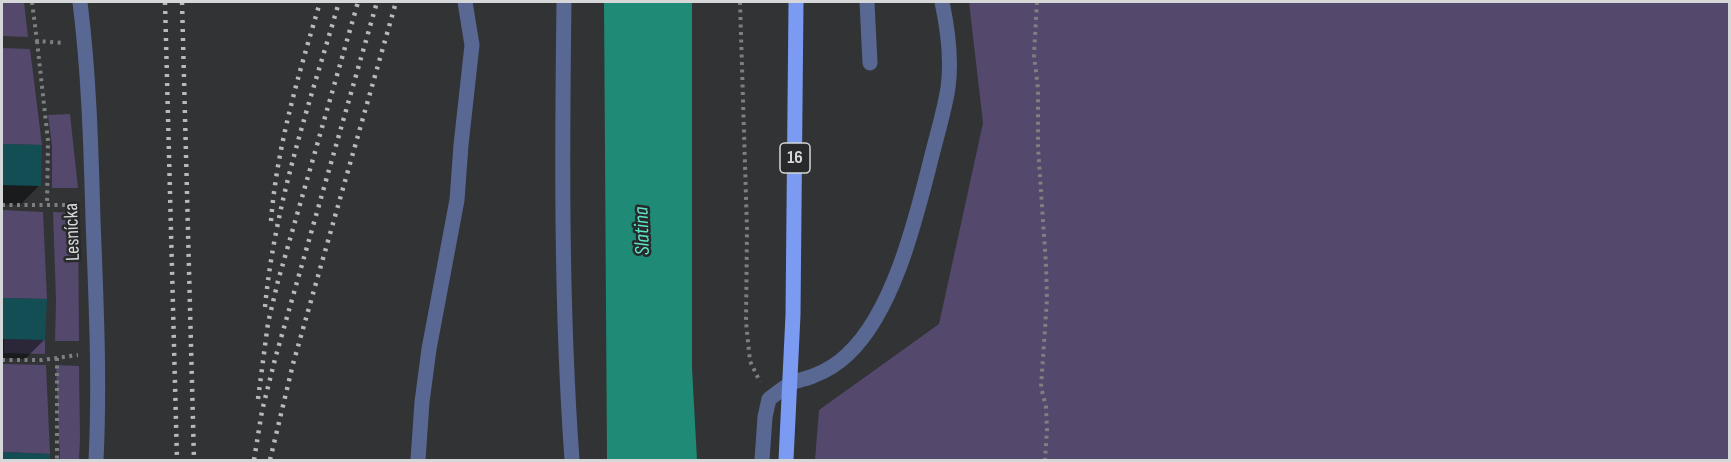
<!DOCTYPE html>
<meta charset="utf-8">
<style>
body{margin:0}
#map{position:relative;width:1731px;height:462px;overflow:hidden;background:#313335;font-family:"Sofia Sans Condensed",sans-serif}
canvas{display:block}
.frame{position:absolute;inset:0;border:3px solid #d5d7d8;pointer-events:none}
</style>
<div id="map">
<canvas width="1731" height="462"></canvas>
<div class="frame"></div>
</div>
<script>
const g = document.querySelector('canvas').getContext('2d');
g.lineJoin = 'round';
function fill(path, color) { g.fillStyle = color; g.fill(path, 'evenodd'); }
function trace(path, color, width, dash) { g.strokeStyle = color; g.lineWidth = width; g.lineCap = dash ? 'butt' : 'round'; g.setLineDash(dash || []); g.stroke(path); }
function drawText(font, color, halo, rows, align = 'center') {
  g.font = font + ' "Sofia Sans Condensed",sans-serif'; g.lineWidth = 5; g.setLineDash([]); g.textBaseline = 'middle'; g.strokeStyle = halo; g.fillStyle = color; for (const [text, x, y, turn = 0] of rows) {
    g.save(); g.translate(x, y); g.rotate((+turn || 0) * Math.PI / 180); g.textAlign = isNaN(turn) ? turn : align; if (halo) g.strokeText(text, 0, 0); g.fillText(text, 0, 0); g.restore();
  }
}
const green = new Path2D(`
 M2,2H24L28,37L2,36Z
 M969,2H1729V460H815L819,410L939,324L983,123Z
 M2,48L30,49L42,145L2,144Z
 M70,114L78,188H52V146L48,115Z
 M2,210L43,212L47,299L2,298Z
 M53,212L78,213L79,341H55L56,300Z
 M4,339L45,340V354L4,353Z
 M2,364L46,365L50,454L2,452Z
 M56,365L79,366L80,438L79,460H60Z`);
const water = new Path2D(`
 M604,2H692V368L697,460H607Z`);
const shadow = new Path2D(`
 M2,145L40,146L39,186L20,205L2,204Z
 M2,299L45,300L44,340L25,359L2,358Z
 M2,454L49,456L48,460H2Z`);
const building = new Path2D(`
 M2,144L42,145L41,186L2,185Z
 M2,298L47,299L45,340L2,339Z
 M2,452L50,454V460H2Z`);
const path = new Path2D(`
 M32,2L37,41L65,43
 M740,2L747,229L746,322L750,361L760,382
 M1037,2L1034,55L1038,89V147L1046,265L1047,299L1041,387L1046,407L1047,429L1045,460
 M37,41L48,141L47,205
 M2,205H73
 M57,358V460
 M2,360H42L78,355`);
const minor = new Path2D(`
 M80,2C89,74 91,147 93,219C96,300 100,380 96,460
 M564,2C562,154 561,308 572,460
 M867,2L870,63
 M418,460L422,402L429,349L457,200L461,145L472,45L465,2
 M762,460L765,417L769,399C776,394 784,387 792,383C798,380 806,379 813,376C826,371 838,364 848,354C893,312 915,222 930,163C936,138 944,113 948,88C952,59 948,30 942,2`);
const major = new Path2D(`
 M786,460L793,315L796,2`);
const rail = new Path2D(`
 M165,2L177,460
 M182,2L194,460
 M271,221C277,145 299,74 320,2
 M265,307C275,202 310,102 339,2
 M258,399L268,323L278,281L358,2
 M254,460L262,411L275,359L377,2
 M270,460L293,364L396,2`);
const shields = [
 [795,158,30]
];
const shieldNames = [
 ["16",795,158]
];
const streetNames = [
 ["Lesnícka",73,232,-92]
];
const waterNames = [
 ["Slatina",643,231,-92]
];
fill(green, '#54486c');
fill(water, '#1f8a75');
fill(shadow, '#0007');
fill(building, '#144e55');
trace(path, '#7d7f80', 4, [3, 4.5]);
trace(minor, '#586893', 15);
trace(major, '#7b9af2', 15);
trace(rail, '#b7b9ba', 4.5, [3, 6]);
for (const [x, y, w] of shields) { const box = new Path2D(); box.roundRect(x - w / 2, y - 15, w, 30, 4.5); g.fillStyle = '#27292b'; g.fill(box); trace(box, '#d5d7d8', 1.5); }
drawText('bold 18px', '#d5d7d8', null, shieldNames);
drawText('20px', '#d5d7d8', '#27292b', streetNames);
drawText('italic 21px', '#5ce6c8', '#27292b', waterNames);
</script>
